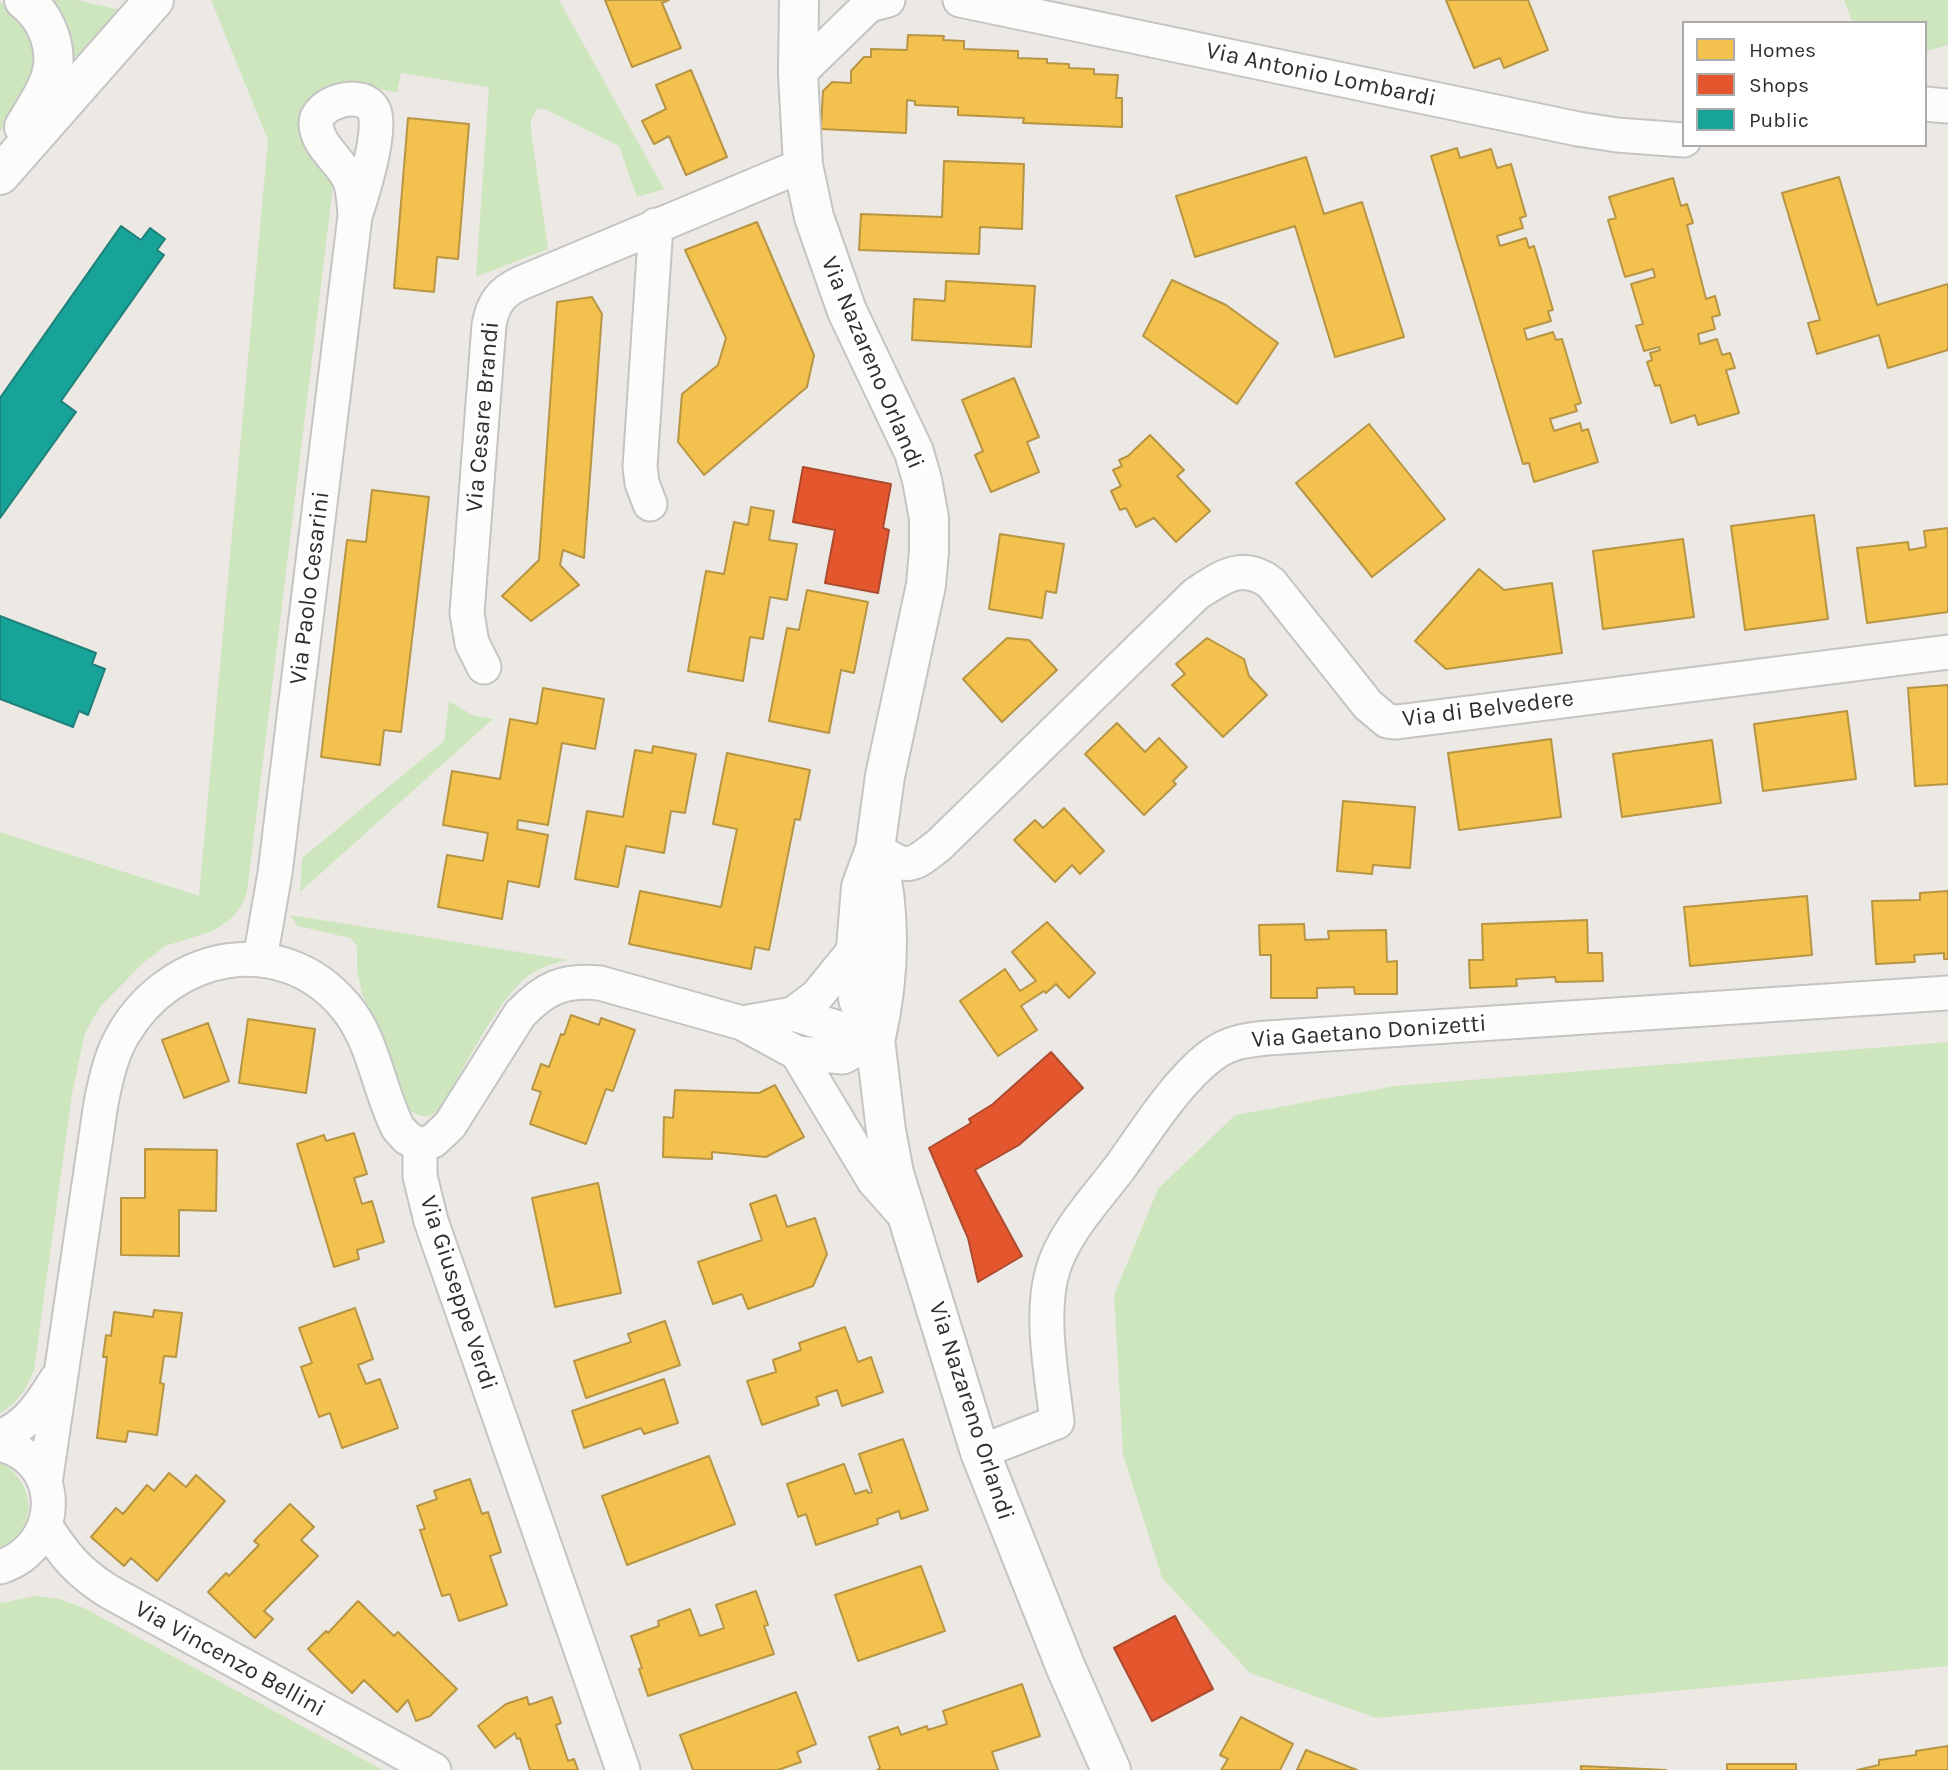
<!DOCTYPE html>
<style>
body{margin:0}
#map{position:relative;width:1948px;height:1770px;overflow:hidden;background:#ece8e4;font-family:Karla,sans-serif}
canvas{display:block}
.legend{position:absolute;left:1682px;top:21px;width:245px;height:126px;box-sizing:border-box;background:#fff;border:2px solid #ababab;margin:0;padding:9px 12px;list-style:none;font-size:21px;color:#2e2e2e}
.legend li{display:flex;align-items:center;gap:14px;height:35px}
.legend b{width:35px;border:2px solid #ababab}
</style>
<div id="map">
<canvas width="1948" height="1770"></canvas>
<ul class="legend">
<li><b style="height:19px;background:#f2c14e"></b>Homes</li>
<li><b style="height:19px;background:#e4572e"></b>Shops</li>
<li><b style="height:19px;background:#17a398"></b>Public</li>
</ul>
</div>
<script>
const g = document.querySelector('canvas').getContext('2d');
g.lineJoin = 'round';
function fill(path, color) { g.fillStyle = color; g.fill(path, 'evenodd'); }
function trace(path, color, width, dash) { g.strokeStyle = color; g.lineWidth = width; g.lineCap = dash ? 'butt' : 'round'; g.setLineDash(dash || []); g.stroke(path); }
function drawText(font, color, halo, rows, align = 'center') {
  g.font = font + ' Karla,sans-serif'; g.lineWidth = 7; g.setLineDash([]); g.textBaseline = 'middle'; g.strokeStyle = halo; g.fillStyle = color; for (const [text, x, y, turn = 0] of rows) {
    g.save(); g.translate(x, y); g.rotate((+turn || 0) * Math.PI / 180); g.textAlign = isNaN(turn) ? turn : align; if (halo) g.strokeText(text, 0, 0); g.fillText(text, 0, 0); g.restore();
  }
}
const green = new Path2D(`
 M47,0H76L116,9L121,13L80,56H74Z
 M211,0H559L664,189L637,197L619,146L547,110L541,108L536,110L531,121V131L548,249L476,277L489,87L401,73L397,92C382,90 363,84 348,85C339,86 327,95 319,100C275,123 312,155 334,178L247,892L242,905L232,918L213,931L165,946L143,963L100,1007L85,1033L72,1094L34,1370C27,1388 17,1404 0,1413V832L199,896L268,140Z
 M1844,0H1948V45L1925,52V23H1853Z
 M0,2L20,12L41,52L18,111L0,131Z
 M449,701L472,715L493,719L300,892L302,858L444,741Z
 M290,915L568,960C554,963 540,967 528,976C496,1001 462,1072 441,1108L430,1116H421L410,1111L405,1102L386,1045L362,994L357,970V946L350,938L298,926Z
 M1948,1042V1666L1376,1718L1250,1673L1162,1578L1123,1454L1114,1295L1158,1189L1235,1115L1395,1086Z
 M0,1462C35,1481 41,1530 0,1547Z
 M37,1596L59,1599L84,1608L383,1770H0V1603Z`);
const homes = new Path2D(`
 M605,0H669L662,3L681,48L632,67Z
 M1446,0H1528L1548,50L1504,68L1500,58L1474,68Z
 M908,35L944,36L943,40L964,41V49L1018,51V58L1047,59V63L1069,64V68L1094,69V74L1118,75L1116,98H1122V127L1023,123L1024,118L958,115V107L915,105V101L907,100L906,133L821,129L823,91L832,82L851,83V71L864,57H871V49L907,50Z
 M691,70L727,157L686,175L669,136L654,144L642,121L666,109L656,85Z
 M408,118L469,124L458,259L437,257L434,292L394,288Z
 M1457,148L1460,158L1491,149L1497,168L1511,164L1526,216L1520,218L1523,228L1497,236L1500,246L1526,238L1529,248L1534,246L1553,310L1548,311L1551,321L1524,329L1527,340L1553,332L1556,340L1562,339L1581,403L1575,405L1577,411L1550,419L1554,431L1580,423L1582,431L1588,429L1598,462L1534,482L1529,463L1523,464L1431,156Z
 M1306,157L1324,214L1362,202L1404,337L1335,357L1295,226L1195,257L1176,196Z
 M944,161L1024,164L1022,229L980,227L979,254L859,250L861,214L942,217Z
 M1839,177L1877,305L1948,284V350L1888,368L1879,335L1817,354L1808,323L1820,320L1782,193Z
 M1673,178L1681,206L1687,204L1693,223L1687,225L1706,299L1715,296L1720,315L1712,317L1715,329L1698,334L1700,344L1717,339L1722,355L1730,353L1735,368L1726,370L1739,413L1698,425L1695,415L1671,423L1660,385L1655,386L1647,362L1652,360L1650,353L1660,350L1659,347L1644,351L1636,326L1643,324L1631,284L1655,277L1653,269L1625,277L1608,220L1616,218L1609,197Z
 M757,222L814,355L807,387L704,475L678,442L682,394L718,365L726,338L685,250Z
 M1172,280L1226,305L1278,343L1237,404L1143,336Z
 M946,281L1035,286L1031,347L912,340L914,299L945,301Z
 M592,297L602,314L584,558L563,550L560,565L579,585L531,621L502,596L539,560L557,302Z
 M1014,378L1039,437L1027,442L1039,472L991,492L975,455L983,451L962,400Z
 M1369,424L1445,519L1372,577L1296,483Z
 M1150,435L1184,470L1177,476L1210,511L1176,542L1154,518L1136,527L1126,508L1120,510L1111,491L1121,486L1113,470L1122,466L1119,460L1128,456Z
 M372,490L429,497L401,732L384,730L380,765L321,757L347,540L366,542Z
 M751,507L774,511L769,540L797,544L787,600L770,597L763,639L750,637L743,681L688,671L706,571L724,574L734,522L748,525Z
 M1814,515L1828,619L1745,630L1731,526Z
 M1948,528V612L1867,623L1857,548L1908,542L1909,550L1926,547L1924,531Z
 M1000,534L1064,544L1056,593L1046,591L1042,618L989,609Z
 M1683,539L1694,617L1603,629L1593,551Z
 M1479,569L1504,590L1552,583L1562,653L1446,669L1415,641Z
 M807,590L868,602L854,673L841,670L829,733L769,721L787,628L799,630Z
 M1007,638L1029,640L1057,670L1002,722L963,679Z
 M1207,638L1244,659L1249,676L1267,695L1223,737L1172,685L1185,674L1176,664Z
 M1948,685V784L1915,786L1908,688Z
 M543,688L604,699L595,749L562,743L548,825L518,820L517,829L548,835L539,887L508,881L502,919L438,907L447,855L483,861L488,833L443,825L452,771L500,779L510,719L537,724Z
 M1847,711L1856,779L1763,791L1754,724Z
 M1117,723L1145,752L1159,738L1187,767L1173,781L1176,784L1144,815L1085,754Z
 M1551,739L1561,817L1459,830L1448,753Z
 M1712,740L1721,803L1622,817L1613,754Z
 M653,746L696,754L685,813L671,811L664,853L626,846L618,887L575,879L587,811L623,817L635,750L652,753Z
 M727,753L810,770L800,820L795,819L769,950L755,947L751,969L629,944L640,891L721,907L737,829L713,824Z
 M1343,801L1415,807L1410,868L1373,865L1372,874L1337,871Z
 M1064,808L1104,851L1080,874L1072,865L1055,882L1014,840L1035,820L1043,828Z
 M1948,891V959H1944V953L1914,955L1915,962L1876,964L1872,901L1920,900V893Z
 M1807,896L1812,955L1690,966L1684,907Z
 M1587,920L1588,953H1602L1603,981L1556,982L1555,977L1516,979L1517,986L1470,988L1469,960H1483L1482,924Z
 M1047,922L1095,973L1069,998L1056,984L1046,993L1044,991L1021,1006L1037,1030L998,1056L960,1001L1005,969L1020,991L1036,981L1012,952Z
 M1304,924L1305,940L1329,939L1328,931L1386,930L1387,962L1397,961V994H1355L1354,987L1317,988V998H1271V955H1260L1259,925Z
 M571,1015L599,1025L601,1018L635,1030L613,1091L606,1089L586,1144L530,1124L541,1092L532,1089L541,1064L549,1067L561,1034L564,1035Z
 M248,1019L315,1029L306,1093L239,1083Z
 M208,1023L229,1081L184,1098L162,1040Z
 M775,1085L804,1137L766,1157L712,1152V1159L663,1157L664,1117L673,1118L675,1090L759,1093Z
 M354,1133L367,1174L354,1178L362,1204L372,1201L384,1242L357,1250L359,1259L334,1267L297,1144L324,1135L326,1141Z
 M145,1149L217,1150L216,1211L179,1210V1256L121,1255V1198H145Z
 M598,1183L621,1293L555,1307L532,1198Z
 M776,1195L787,1227L815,1218L827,1254L813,1286L748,1309L742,1294L713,1304L698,1262L762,1240L750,1204Z
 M355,1308L373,1359L358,1365L366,1384L380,1379L398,1428L342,1448L330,1413L319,1417L301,1367L312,1363L299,1328Z
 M154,1310L182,1313L176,1357L164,1356L160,1383L164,1384L157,1435L128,1431L126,1442L97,1438L107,1357H103L106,1335L111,1336L114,1312L153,1317Z
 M665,1321L680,1365L586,1398L574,1361L631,1342L628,1334Z
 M845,1327L858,1362L871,1357L883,1392L842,1406L837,1390L816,1397L819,1405L762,1425L747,1381L776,1372L773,1360L801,1350L799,1343Z
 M664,1379L678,1423L644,1434L641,1428L584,1448L572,1411Z
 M903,1439L928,1510L901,1519L899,1511L877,1519L878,1524L816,1545L806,1514L798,1517L787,1484L844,1464L855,1494L867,1490L868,1493L872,1492L859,1454Z
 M709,1456L735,1524L627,1565L602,1496Z
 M169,1473L186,1487L196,1475L225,1501L157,1581L131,1558L124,1566L91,1537L116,1508L123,1514L147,1485L154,1491Z
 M470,1479L482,1514L488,1512L501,1552L490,1556L507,1605L459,1621L450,1594L442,1596L420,1530L425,1529L417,1506L437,1499L434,1491Z
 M290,1504L314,1527L301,1540L318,1556L264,1611L273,1619L255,1638L208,1592L226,1573L229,1576L259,1545L254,1541Z
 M921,1566L945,1631L858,1661L835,1595Z
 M756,1591L768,1625L764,1626L774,1654L648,1696L639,1669L642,1668L631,1636L659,1626L658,1621L690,1609L700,1636L724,1628L716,1605Z
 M358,1601L394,1636L398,1632L457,1689L430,1716L416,1721L408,1700L397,1712L364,1680L352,1693L308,1649L326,1631L328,1633Z
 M1022,1684L1040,1736L992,1752L998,1770H877L880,1768L869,1737L898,1727L901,1735L927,1726L928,1730L947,1724L943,1711Z
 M796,1692L816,1744L797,1752L801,1762L778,1770H693L680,1735Z
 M527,1697L529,1705L552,1697L561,1723L556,1725L568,1761L574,1759L578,1770H530L520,1738L517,1739L515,1733L495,1748L478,1726L506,1704Z
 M1241,1717L1293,1744L1280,1770H1221L1228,1759L1220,1755Z
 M1948,1746V1770H1857L1879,1765V1760L1916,1755V1751Z
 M1306,1750L1357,1770H1297Z
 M1727,1764H1796V1770H1727Z
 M1581,1766L1666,1770H1581Z`);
const shops = new Path2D(`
 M803,467L891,484L883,528L889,530L878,593L825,583L835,530L793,522Z
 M1051,1052L1083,1088L1019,1145L975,1170L1022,1256L978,1282L968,1238L929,1148L971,1123L969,1119L993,1104Z
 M1175,1616L1213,1689L1152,1721L1114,1648Z`);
const public = new Path2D(`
 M121,226L141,240L150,228L165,239L157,250L164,255L61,401L76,412L0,518V398Z
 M0,616L96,653L92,664L105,669L88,715L79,711L73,727L0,699Z`);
const street = new Path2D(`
 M960,0L1578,129L1617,135L1684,140
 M798,74L869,5L888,0
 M1925,104L1948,106
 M650,504L642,483L640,467L656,225
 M484,667L472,643L467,613L489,325C493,303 501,292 521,283L803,165
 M875,849C908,869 909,869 939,845L1196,594C1222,577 1243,561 1271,583L1368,705L1387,721L1397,722L1948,652
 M260,959L275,873L355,216C362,195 383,130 374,111C363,87 315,103 316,124C317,146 340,160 349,179C354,190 354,204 355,216
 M793,1014L817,996L856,948
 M742,1023L793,1014L875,1039
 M797,1053L843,1057L875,1039
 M420,1145L433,1141L450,1125L520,1014C545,988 564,979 600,983L742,1023L797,1053L874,1181L908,1219
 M420,1145V1176L431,1221L623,1770
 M0,1437C27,1426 41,1404 56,1380
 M0,1444C65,1460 64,1546 0,1567
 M980,1452L1057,1422C1052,1377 1040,1317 1052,1273C1062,1234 1097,1198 1121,1166C1146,1131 1178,1080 1212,1055C1229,1042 1247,1040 1267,1038L1948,993
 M45,1483L101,1103C106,1079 111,1054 124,1033C172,952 281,930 345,1006C374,1040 378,1089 398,1128L407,1138L420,1145
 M45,1525C64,1555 78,1572 108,1591L434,1770`);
const secondary = new Path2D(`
 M24,0C47,17 60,51 50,79C44,96 33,112 24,127
 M799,0L798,74L803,165L814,217L847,311L914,452L922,480L929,518V551L926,585L885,776L875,849L861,887L856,948L858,999L875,1039L886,1131L894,1173L980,1452L1066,1668L1111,1770
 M0,175L154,0
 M876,1037C890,974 892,914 876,851`);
const streetNames = [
 ["Via Antonio Lombardi",1321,75,12],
 ["Via Nazareno Orlandi",872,363,67],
 ["Via Cesare Brandi",483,417,-85],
 ["Via Paolo Cesarini",310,588,-83],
 ["Via di Belvedere",1488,709,-7],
 ["Via Gaetano Donizetti",1369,1032,-4],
 ["Via Giuseppe Verdi",458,1293,72],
 ["Via Nazareno Orlandi",971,1411,72],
 ["Via Vincenzo Bellini",230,1659,29]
];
fill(green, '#cee6be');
fill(homes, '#f2c14e');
trace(homes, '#b79544', 2);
fill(shops, '#e4572e');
trace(shops, '#ad4b2e', 2);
fill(public, '#17a398');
trace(public, '#1e8078', 2);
trace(street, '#c5c4c5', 37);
trace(secondary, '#c5c4c5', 42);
trace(street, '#fcfcfb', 33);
trace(secondary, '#fcfcfb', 38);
drawText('24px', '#2e2e2e', '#fff', streetNames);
</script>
